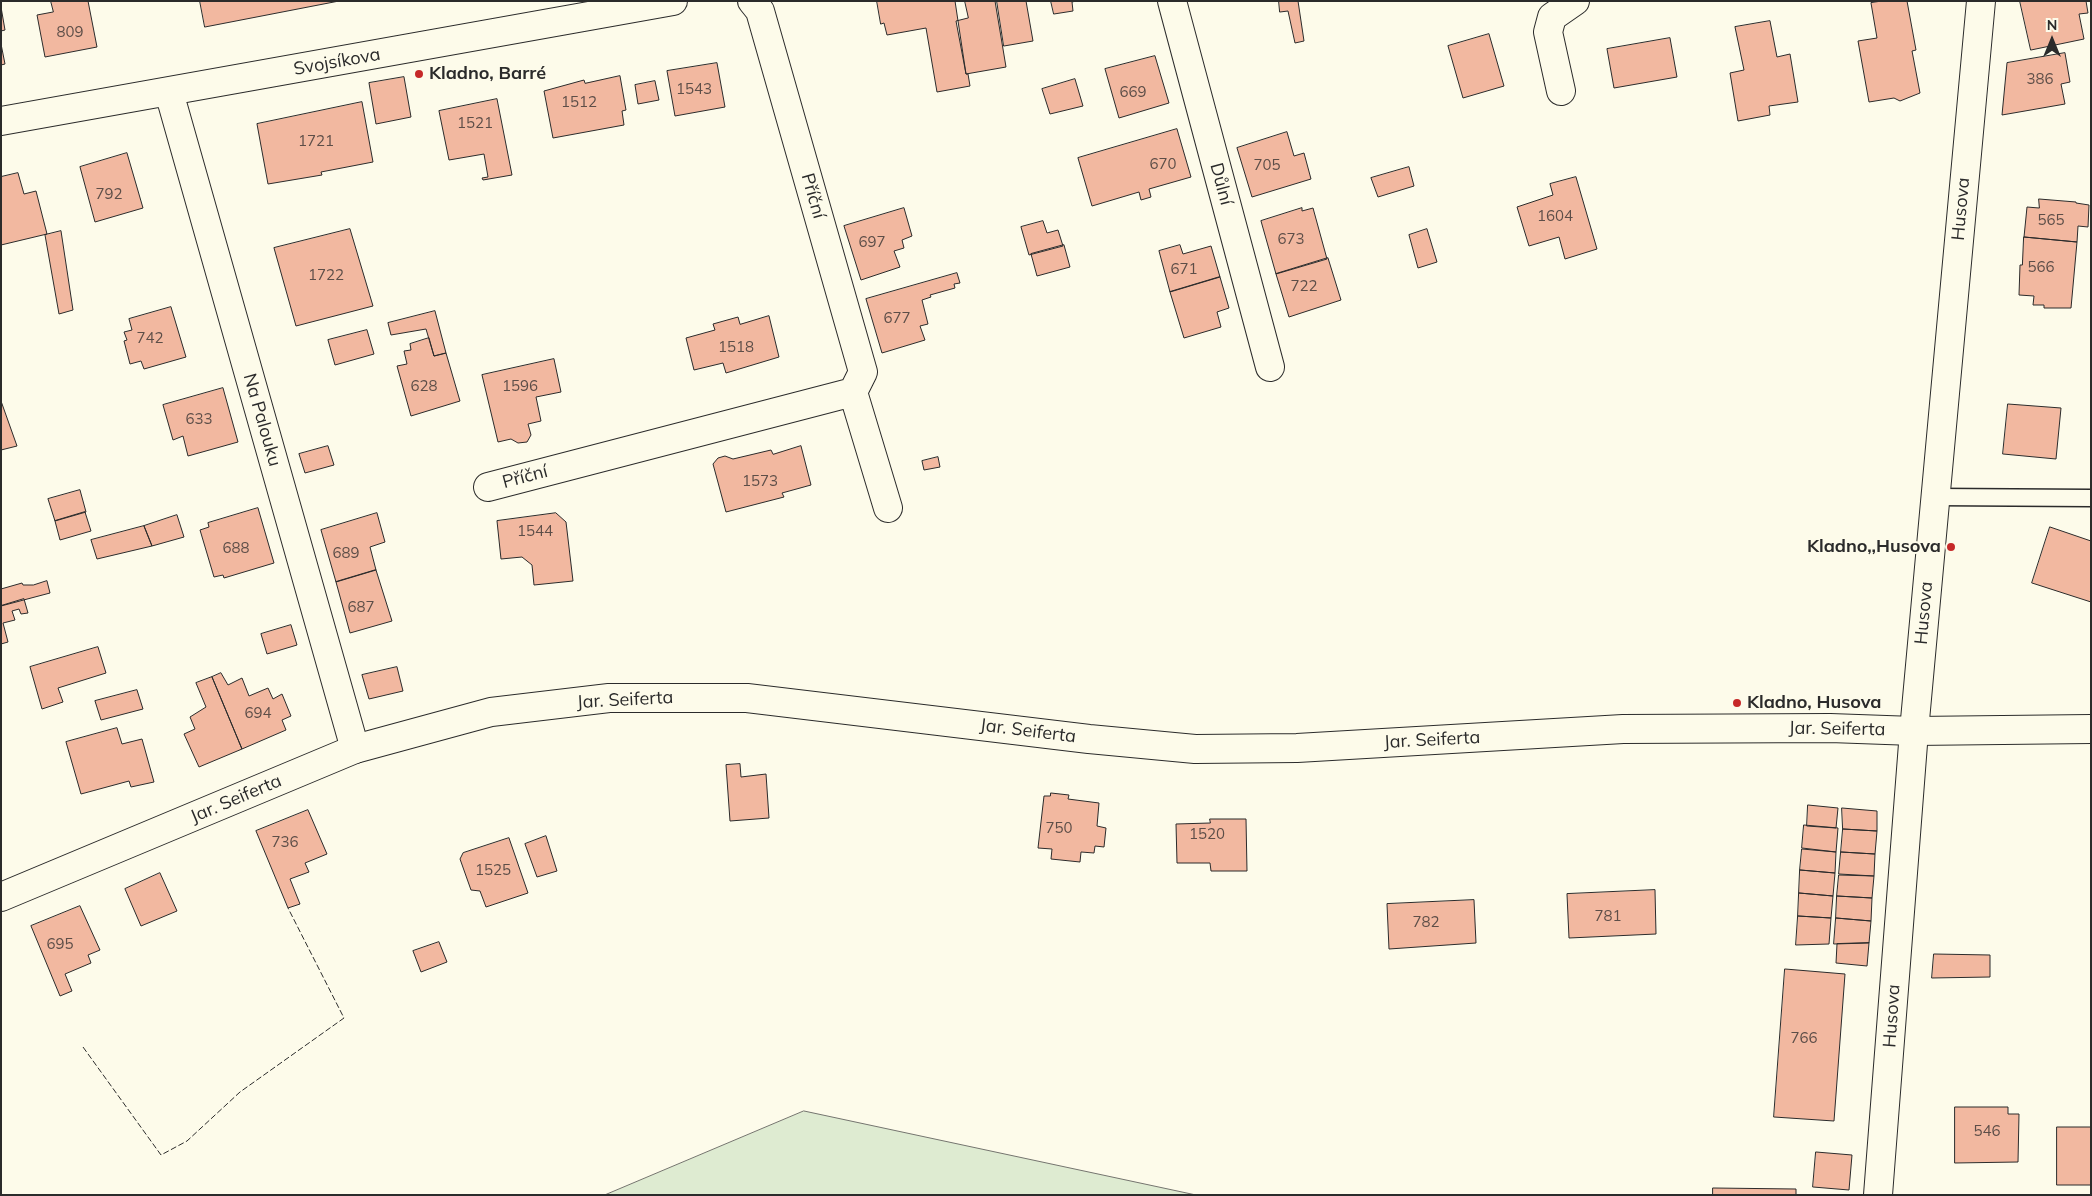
<!DOCTYPE html>
<meta charset="utf-8">
<style>
body{margin:0}
#map{position:relative;width:2092px;height:1196px;overflow:hidden;background:#fdfbea;font-family:Mulish,sans-serif}
canvas{display:block}
.frame{position:absolute;inset:0;border:2px solid #2b2b2b;pointer-events:none}
.north{position:absolute;left:2027px;top:15px;width:50px;height:50px;-webkit-text-stroke:4px #fdfbea;paint-order:stroke;rotate:0deg;font-size:14px;font-weight:700;line-height:20px;text-align:center;color:#2b2b2b}
.north::after{content:'';display:block;margin:auto;width:18px;height:22px;background:#2b2b2b;clip-path:polygon(50% 0,100% 100%,50% 72%,0 100%)}
</style>
<div id="map">
<canvas width="2092" height="1196"></canvas>
<div class="frame"></div>
<div class="north">N</div>
</div>
<script>
const g = document.querySelector('canvas').getContext('2d');
g.lineJoin = 'round';
function fill(path, color) { g.fillStyle = color; g.fill(path, 'evenodd'); }
function trace(path, color, width, dash) { g.strokeStyle = color; g.lineWidth = width; g.lineCap = dash ? 'butt' : 'round'; g.setLineDash(dash || []); g.stroke(path); }
function drawText(font, color, halo, rows, align = 'center') {
  g.font = font + ' Mulish,sans-serif'; g.lineWidth = 4; g.setLineDash([]); g.textBaseline = 'middle'; g.strokeStyle = halo; g.fillStyle = color; for (const [text, x, y, turn = 0] of rows) {
    g.save(); g.translate(x, y); g.rotate((+turn || 0) * Math.PI / 180); g.textAlign = isNaN(turn) ? turn : align; if (halo) g.strokeText(text, 0, 0); g.fillText(text, 0, 0); g.restore();
  }
}
const green = new Path2D(`
 M804,1111L1196,1195H605Z`);
const building = new Path2D(`
 M51,1H88L97,47L45,57L37,15L53,12Z
 M200,1H339L205,27Z
 M877,1H955L966,74H968L970,86L937,92L926,28L887,35L884,23L881,24Z
 M965,1H995L1006,67L966,74L956,21L968,18Z
 M997,1H1026L1033,41L1004,46Z
 M1051,1H1076L1072,2L1073,11L1054,14Z
 M1279,1H1298L1304,41L1295,43L1288,11L1280,12Z
 M1882,1H1907L1916,50L1912,51L1920,93L1900,101L1894,98L1869,102L1858,41L1877,38L1871,3Z
 M2020,1H2086L2088,13L2079,14L2084,39L2031,50Z
 M1,7L5,30L1,31Z
 M1770,21L1777,57L1790,54L1798,102L1769,106L1770,115L1738,121L1730,73L1744,70L1735,27Z
 M1489,34L1504,86L1463,98L1448,46Z
 M1670,38L1677,77L1614,88L1607,49Z
 M1,44L5,64L1,65Z
 M2065,53L2070,82L2061,84L2065,104L2002,115L2007,63Z
 M1155,56L1169,103L1119,118L1105,69Z
 M717,63L725,107L675,116L667,71Z
 M620,76L626,110L622,111L624,125L553,138L544,91L584,80L585,83Z
 M404,77L411,117L376,124L369,83Z
 M1075,79L1083,106L1050,114L1042,89Z
 M655,81L659,100L638,104L635,85Z
 M497,99L512,175L483,180L482,178L488,177L484,154L449,160L439,111Z
 M362,102L373,162L321,172L322,175L268,184L257,124Z
 M1177,129L1191,177L1149,189L1151,197L1141,200L1139,192L1092,206L1078,158Z
 M1287,132L1294,156L1304,153L1311,179L1252,197L1237,148Z
 M127,153L143,208L95,222L80,167Z
 M1409,167L1414,186L1378,197L1371,178Z
 M18,173L24,194L36,191L47,234L1,245V177Z
 M1576,177L1597,249L1565,259L1559,237L1529,246L1517,207L1553,195L1550,184Z
 M2039,199L2076,202V203L2089,205L2088,227L2078,226L2077,242L2024,237L2027,207L2039,208Z
 M904,208L912,236L902,240L904,248L894,251L900,267L861,280L844,226Z
 M1302,208V211L1313,208L1327,259L1276,274L1261,221Z
 M1043,221L1047,233L1058,230L1063,246L1029,255L1021,227Z
 M350,229L373,306L296,326L274,248Z
 M1427,229L1437,262L1418,268L1409,235Z
 M61,231L73,310L59,314L45,235Z
 M2024,237L2077,242L2071,308H2044V305H2033L2034,296L2019,295L2020,265H2022Z
 M1064,245L1070,267L1037,276L1031,254Z
 M1180,245L1183,254L1211,246L1220,277L1170,292L1159,251Z
 M1328,258L1341,300L1289,317L1276,274Z
 M957,273L960,283L954,284L955,288L930,295L931,297L922,300L928,324L920,326L925,340L882,353L866,299Z
 M1220,277L1229,308L1217,312L1221,327L1184,338L1170,292Z
 M171,307L186,357L144,369L141,361L130,364L124,341L127,340L124,332L132,330L129,319Z
 M435,311L446,353L434,356L426,329L391,335L388,323Z
 M769,316L779,357L726,373L723,363L694,370L686,338L715,330L713,324L738,317L740,324Z
 M367,330L374,354L335,365L328,340Z
 M429,338L434,356L446,353L460,401L411,416L397,366L407,364L404,351L411,350L410,344Z
 M554,359L561,392L536,397L541,421L528,424L531,435L527,442L518,443L511,439L498,442L482,375Z
 M223,388L238,442L188,456L183,436L173,440L163,405Z
 M1,401L17,446L1,450Z
 M2008,404L2061,408L2056,459L2003,454Z
 M328,446L334,465L305,473L299,454Z
 M801,446L811,485L782,493L784,497L726,512L713,464L718,458L725,456L733,459L771,450L773,454Z
 M938,457L940,467L924,470L922,461Z
 M80,490L86,512L55,521L48,499Z
 M258,508L274,563L224,578L223,575L214,577L200,530L209,527L208,523Z
 M85,512L91,531L60,540L55,521Z
 M377,513L385,542L370,547L376,570L336,582L321,530Z
 M556,513L566,522L573,581L534,585L532,565L522,557L501,559L497,521Z
 M177,515L184,537L152,546L144,526Z
 M144,526L152,546L97,559L91,540Z
 M2050,527L2091,541V602L2032,583Z
 M376,570L392,621L350,633L336,582Z
 M47,581L50,593L1,606V589L22,583L23,585H33Z
 M24,599L28,613L21,614L19,609L12,611L15,620L3,623L8,642L1,644V606Z
 M291,625L297,645L267,654L261,634Z
 M98,647L106,673L58,688L63,702L42,709L30,667Z
 M397,667L403,691L369,699L362,675Z
 M221,673L228,685L242,678L249,696L268,688L273,699L282,694L291,716L282,720L286,730L242,749L212,677Z
 M212,677L242,749L199,767L184,734L195,729L190,717L206,707L196,683Z
 M137,690L143,709L101,720L95,701Z
 M117,728L122,744L142,739L154,782L131,787L129,781L81,794L66,742Z
 M740,764L741,777L766,774L769,818L730,821L726,765Z
 M1051,793L1069,795L1068,799L1099,803L1097,826L1106,828L1104,847L1095,846L1094,853L1081,852L1080,862L1051,859L1052,849L1038,848L1044,796H1050Z
 M1808,805L1838,808L1836,828L1807,826Z
 M1842,808L1877,811V831L1843,829Z
 M308,810L327,854L305,863L309,872L290,879L300,904L288,908L256,831Z
 M1210,819H1246L1247,871H1211L1210,863H1177L1176,824L1210,823Z
 M1804,825L1838,828L1836,852L1802,848Z
 M1843,829L1877,831L1875,854L1841,852Z
 M546,836L557,871L537,877L525,844Z
 M509,838L528,893L486,907L480,891L471,890L460,859L463,853Z
 M1802,849L1836,852L1835,873L1800,870Z
 M1841,852L1875,854L1874,876L1839,874Z
 M1800,870L1835,873L1833,896L1799,893Z
 M160,873L177,911L141,926L125,889Z
 M1839,875L1874,876L1872,898L1837,896Z
 M1655,890L1656,934L1569,938L1567,894Z
 M1799,893L1833,896L1831,918L1798,916Z
 M1837,896L1872,898L1871,921L1836,918Z
 M1474,900L1476,943L1389,949L1387,904Z
 M80,906L100,950L88,955L91,963L65,974L72,991L60,996L31,926Z
 M1798,916L1831,918L1829,944L1796,945Z
 M1836,918L1871,921L1869,943L1834,944Z
 M439,942L447,962L421,972L413,951Z
 M1869,943L1867,966L1836,963L1837,944Z
 M1934,954L1990,955V977L1932,978Z
 M1785,969L1845,974L1834,1121L1774,1117Z
 M1955,1107H2008V1114H2019L2018,1162L1955,1163Z
 M2057,1127H2091V1185H2057Z
 M1816,1152L1852,1155L1849,1190L1813,1187Z
 M1713,1188L1796,1189V1195H1713Z`);
const service = new Path2D(`
 M1935,497L2091,498`);
const minor = new Path2D(`
 M752,1L760,11L863,372L853,392L888,508
 M1172,1L1270,367
 M1561,91L1548,32L1552,17L1575,1
 M169,92L355,749
 M1,121L673,1
 M488,487L853,392
 M1878,1195L1914,731L1981,1`);
const tertiary = new Path2D(`
 M1,897L355,749L491,712L609,698H747L1089,739L1195,749L1297,748L1623,729L1830,728L1914,731L2091,729`);
const fence = new Path2D(`
 M83,1047L161,1155L187,1141L240,1092L344,1018L288,908`);
const markers = [
 [419,74,5,"#c62828"],
 [1951,547,5,"#c62828"],
 [1737,703,5,"#c62828"]
];
const numberNames = [
 ["809",70,32],
 ["386",2040,79],
 ["1543",694,89],
 ["669",1133,92],
 ["1512",579,102],
 ["1521",475,123],
 ["1721",316,141],
 ["670",1163,164],
 ["705",1267,165],
 ["792",109,194],
 ["1604",1555,216],
 ["565",2051,220],
 ["673",1291,239],
 ["697",872,242],
 ["566",2041,267],
 ["671",1184,269],
 ["1722",326,275],
 ["722",1304,286],
 ["677",897,318],
 ["742",150,338],
 ["1518",736,347],
 ["628",424,386],
 ["1596",520,386],
 ["633",199,419],
 ["1573",760,481],
 ["1544",535,531],
 ["688",236,548],
 ["689",346,553],
 ["687",361,607],
 ["694",258,713],
 ["750",1059,828],
 ["1520",1207,834],
 ["736",285,842],
 ["1525",493,870],
 ["781",1608,916],
 ["782",1426,922],
 ["695",60,944],
 ["766",1804,1038],
 ["546",1987,1131]
];
const streetNames = [
 ["Svojsíkova",337,62,-10],
 ["Důlní",1221,184,75],
 ["Příční",813,196,74],
 ["Husova",1961,209,-85],
 ["Na Palouku",262,420,74],
 ["Příční",525,477,-15],
 ["Husova",1924,613,-85],
 ["Jar. Seiferta",625,700,-3],
 ["Jar. Seiferta",1837,729,1],
 ["Jar. Seiferta",1028,731,7],
 ["Jar. Seiferta",1432,740,-3],
 ["Jar. Seiferta",236,799,-23],
 ["Husova",1892,1016,-86]
];
const poiNames = [
 ["Kladno, Barré",429,74],
 ["Kladno,,Husova",1941,547,"right"],
 ["Kladno, Husova",1747,703]
];
fill(green, '#deebd1');
trace(green, '#74746e', 1);
fill(building, '#f2b8a0');
trace(building, '#2b2b2b', 1);
trace(service, '#2b2b2b', 19);
trace(minor, '#2b2b2b', 30);
trace(tertiary, '#2b2b2b', 30);
trace(service, '#fdfbea', 16);
trace(minor, '#fdfbea', 28);
trace(tertiary, '#fdfbea', 28);
trace(fence, '#2b2b2b', 1, [6, 2.5]);
for (const [x, y, r, color] of markers) { const dot = new Path2D(); dot.arc(x, y, r, 0, 2 * Math.PI); g.fillStyle = color; g.fill(dot); trace(dot, '#fdfbea', 2); }
drawText('15px', '#5d4e48', null, numberNames);
drawText('18px', '#2b2b2b', '#fdfbea', streetNames);
drawText('bold 18px', '#2b2b2b', '#fdfbea', poiNames, 'left');
</script>
